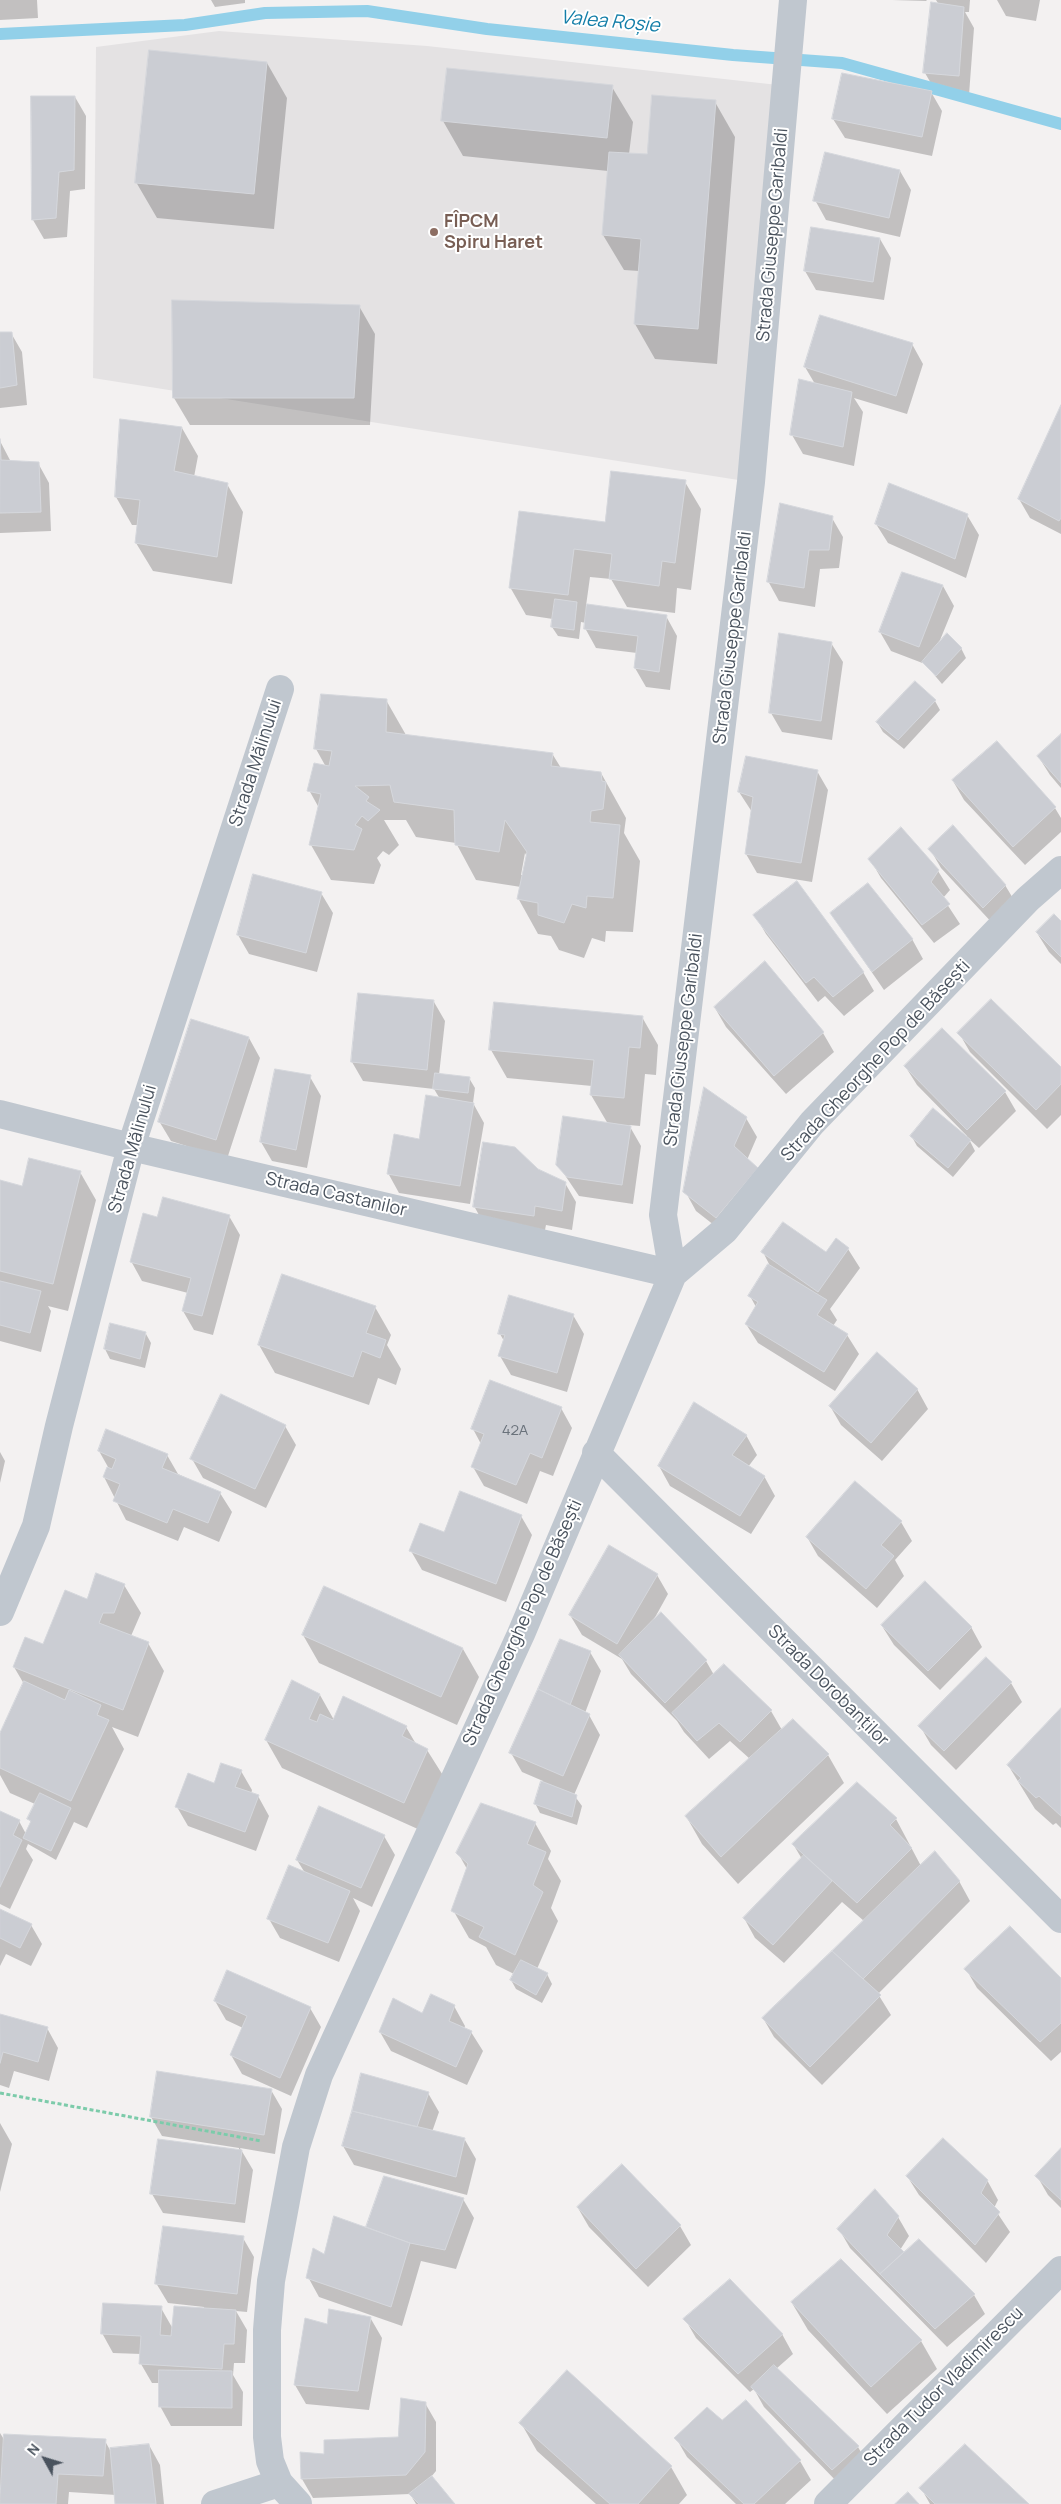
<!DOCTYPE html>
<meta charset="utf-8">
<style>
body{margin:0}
#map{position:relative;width:1061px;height:2504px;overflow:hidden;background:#f3f1f1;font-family:Manrope,sans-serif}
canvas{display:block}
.north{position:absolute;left:20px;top:2434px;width:50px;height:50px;-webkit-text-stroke:4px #fff;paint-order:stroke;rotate:309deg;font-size:14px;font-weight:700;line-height:20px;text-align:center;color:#4a535e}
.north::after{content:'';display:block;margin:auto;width:18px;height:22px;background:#4a535e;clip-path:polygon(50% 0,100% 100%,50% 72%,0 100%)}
</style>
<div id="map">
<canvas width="1061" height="2504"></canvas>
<div class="north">N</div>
</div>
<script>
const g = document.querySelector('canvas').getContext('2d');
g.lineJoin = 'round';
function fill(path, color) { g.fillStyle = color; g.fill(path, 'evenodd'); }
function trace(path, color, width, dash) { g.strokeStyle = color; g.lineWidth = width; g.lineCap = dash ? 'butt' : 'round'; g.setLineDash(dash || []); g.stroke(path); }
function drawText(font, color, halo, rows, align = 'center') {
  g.font = font + ' Manrope,sans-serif'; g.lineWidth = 4; g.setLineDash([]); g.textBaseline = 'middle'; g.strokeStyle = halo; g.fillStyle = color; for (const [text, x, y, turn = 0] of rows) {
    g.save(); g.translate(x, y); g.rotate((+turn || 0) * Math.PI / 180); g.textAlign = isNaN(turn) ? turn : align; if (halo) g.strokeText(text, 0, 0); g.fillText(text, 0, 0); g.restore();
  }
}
const education = new Path2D(`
 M219,31L427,46L787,86L751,482L93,378L96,47Z`);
const shadow = new Path2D(`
 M0,0H37L38,18L0,20Z
 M211,0H245V3L215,7Z
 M892,0H927L926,1Z
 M936,0H970L969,12H965L974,28L969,95L936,92L925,73L939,5Z
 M997,0H1040L1036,21L1006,16Z
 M267,63L287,98L274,229L157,218L136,182Z
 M612,87L633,122L629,154L648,156L715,102L735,137L717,364L655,359L635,324L639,271L624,270L603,235L608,171L463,156L443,121Z
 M931,92L942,111L932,156L845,138L833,119Z
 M75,97L86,116L85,189L70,191L67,237L44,239L33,220Z
 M900,171L911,190L900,237L826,220L815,200Z
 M880,239L891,258L884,300L816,290L805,271Z
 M359,306L375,334L370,425H190L174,398Z
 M0,333H11L22,352L27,405L0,408Z
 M912,344L923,364L907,414L854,398L863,412L854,466L803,454L792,435L815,384L805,367Z
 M1061,408V534L1030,518L1019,499Z
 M182,428L198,456L194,477L227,484L243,512L232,584L153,571L136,543L138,525H132L116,497Z
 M0,441L11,462L38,463L49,483L51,531L0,533Z
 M685,482L701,509L691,590L677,588L675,613L627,607L611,579L590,577L586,606L666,616L677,636L670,690L646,687L635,668L637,653L596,648L585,628L586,623L581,622L579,639L558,636L552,627L553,619L526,615L510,587L606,523Z
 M967,515L979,535L966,578L888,543L876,524Z
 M832,518L843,537L839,568L820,569L815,607L779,601L768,581Z
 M903,574L943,586L954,606L938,645L961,648L966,658L942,684L925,664L891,651L880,632Z
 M831,643L843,662L832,740L782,732L771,713Z
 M386,700L406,735L553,755L561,768L601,773L626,818L624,833L640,861L633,932L606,931L605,942L592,938L584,958L559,950L551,936L538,934L518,898L521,887L476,880L456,843L416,837L406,820H384L399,845L389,855L383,851L377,858L381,865L374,884L331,880L311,845L319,808L309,790L326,767L316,749ZM525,853L527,857L523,875H521Z
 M935,701L940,710L904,749L883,732L877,722Z
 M1061,735V788L1050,775L1038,756Z
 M997,742L1055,808L1061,818V832L1025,865L964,800L953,781Z
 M817,771L828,790L812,882L757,873L746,854L752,812L739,792Z
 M930,849L1005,885L1017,905L995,926L941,868Z
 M870,859L938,871L950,890L943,898L960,924L934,943L881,878Z
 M321,893L333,913L317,972L249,954L238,935Z
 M831,913L912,939L923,959L884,990Z
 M755,915L863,972L874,991L844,1016L825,996L818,1002L766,934Z
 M1061,922V964L1049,952L1037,933Z
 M434,1002L445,1021L439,1075L469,1078L475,1088L473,1103L484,1123L470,1204L399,1193L388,1173L420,1140L440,1099L434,1089L363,1081L352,1062Z
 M715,1008L823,1033L834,1052L786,1094L726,1027Z
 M642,1017L658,1045L656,1075L645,1074L640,1126L629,1125L641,1146L633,1204L579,1196L558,1165L608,1124L591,1095L592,1086L507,1078L491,1050Z
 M192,1020L249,1038L260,1058L227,1159L171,1141L159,1121Z
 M959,1033L1061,1069V1115L1047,1129L970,1052Z
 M905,1066L1005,1092L1016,1111L979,1148L969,1139L975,1151L953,1177L917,1146L912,1137L967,1136L917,1085Z
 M310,1077L321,1096L307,1168L272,1161L261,1142Z
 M746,1118L757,1137L747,1160L757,1168L728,1236L696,1211L685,1191Z
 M537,1171L565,1183L576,1202L572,1230L546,1225L544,1235L485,1226L474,1206Z
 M80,1172L96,1200L68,1311L48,1306L51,1311L41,1352L0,1341V1182L23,1188Z
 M229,1216L240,1235L213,1335L194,1330L183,1311L188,1293L142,1281L131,1261L158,1218Z
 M848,1249L860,1268L830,1309L837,1320L833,1326L847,1335L859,1354L835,1391L758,1343L746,1324L756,1307L750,1296L769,1264L763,1252L826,1254Z
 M375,1307L391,1335L387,1345L401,1369L396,1385L378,1378L369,1405L275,1373L259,1345Z
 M573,1315L584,1334L567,1392L511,1375L500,1356L504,1341L500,1334Z
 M111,1325L146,1334L151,1343L145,1368L110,1359L105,1349Z
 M917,1389L928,1409L882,1461L841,1425L830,1406Z
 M561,1408L572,1428L553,1476L540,1471L527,1504L484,1486L473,1467L481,1444L473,1429Z
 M285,1426L296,1445L266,1508L203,1478L192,1459Z
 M746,1435L757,1455L748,1467L764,1476L775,1496L751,1534L670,1486L659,1466Z
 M99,1451L167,1455L178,1474L220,1493L232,1512L219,1542L184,1527L178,1541L126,1520L104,1477L108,1467Z
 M0,1452L5,1461L0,1483Z
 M521,1516L532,1535L506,1602L422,1570L411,1551L445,1534Z
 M901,1522L912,1541L895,1560L904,1576L877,1608L818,1556L807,1537Z
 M657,1575L668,1594L653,1621L706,1661L714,1675L771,1711L782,1730L793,1720L828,1755L844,1783L738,1884L702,1844L686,1816L750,1759L730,1741L709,1759L684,1732L677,1721L631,1674L622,1659L582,1635L570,1615Z
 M124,1585L141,1613L131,1636L148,1643L164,1671L138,1737L112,1727L124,1749L87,1828L74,1822L56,1860L28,1844L26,1849L33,1860L10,1909L0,1904V1812L19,1821L26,1834L31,1823L29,1819L35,1804L10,1793L0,1775V1736L24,1684L14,1667L44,1646L87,1600Z
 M882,1626L971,1627L982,1647L940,1690L894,1645Z
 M303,1635L463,1649L479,1677L457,1725L319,1663Z
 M590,1652L601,1671L585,1713L589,1715L600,1735L574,1795L582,1806L577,1825L540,1813L535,1803L543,1781L522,1772L511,1753Z
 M1011,1683L1022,1702L956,1770L931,1745L920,1726Z
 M320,1695L334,1720L406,1727L416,1744L427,1750L444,1777L420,1830L282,1768L266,1740Z
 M1061,1710V1828L1056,1823L1053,1825L1035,1809L1008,1765Z
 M241,1771L252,1790L251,1794L258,1796L269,1816L256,1851L188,1826L177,1807Z
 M857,1784L896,1819L921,1866L959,1881L970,1901L878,1994L891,2015L822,2085L774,2037L763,2018L864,1921L842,1902L784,1963L755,1938L744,1918L802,1859L793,1844Z
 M535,1823L551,1851L548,1859L561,1881L551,1908L558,1921L537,1969L547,1974L552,1984L542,2003L516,1989L511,1980L514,1974L496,1965L486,1947L469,1938L453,1910L467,1869L458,1853Z
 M384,1836L395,1855L372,1907L353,1898L360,1911L339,1962L280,1938L269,1919L305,1873L297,1860Z
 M0,1910L31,1925L42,1944L31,1966L6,1954L0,1966Z
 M966,1969L1061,1980V2052L1051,2061L977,1988Z
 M215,2001L310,2008L321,2027L291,2096L242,2074L231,2055L243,2028L226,2020Z
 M454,2006L465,2026L464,2029L471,2032L483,2051L467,2085L391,2051L380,2032L422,2015Z
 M0,2016L47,2028L58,2048L49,2081L14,2071L9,2088L0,2085Z
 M271,2090L282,2109L275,2154L240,2148L253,2170L245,2223L163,2213L152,2194L239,2150V2148L162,2136L151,2117Z
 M428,2093L439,2112L432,2132L465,2140L476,2159L467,2195L354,2165L343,2146Z
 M0,2123L12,2144L0,2192Z
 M1061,2149V2208L1048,2195L1037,2176Z
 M907,2176L987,2180L998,2200L994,2208L1010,2232L986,2263L919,2195Z
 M385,2178L463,2199L474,2218L456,2269L421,2261L402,2326L319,2297L308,2277L325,2256L367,2229Z
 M578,2208L680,2226L691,2245L648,2287L589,2227Z
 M898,2217L909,2236L900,2250L974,2295L985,2314L947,2347L850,2248L839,2229Z
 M243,2238L254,2257L247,2312L236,2311L247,2330L245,2363H234L233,2375L243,2392L242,2426H171L160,2406V2383H152L141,2364V2354L113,2353L102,2333L161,2308L173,2329L204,2309V2307L168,2303L156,2283Z
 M792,2303L921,2341L937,2369L887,2414L808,2330Z
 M306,2319L328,2326L371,2319L382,2338L369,2410L306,2404L295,2385Z
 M685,2319L782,2334L793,2354L776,2369L858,2447L869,2466L844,2489L764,2407L754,2389L750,2392L696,2338Z
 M567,2372L671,2467L687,2495L679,2504H596L537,2451L521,2423Z
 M425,2403L436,2422V2471L431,2477L453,2504H416L410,2494L313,2498L302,2479L325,2456L400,2438Z
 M722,2422L800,2461L811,2480L785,2504H736L687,2457L676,2438Z
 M0,2433L5,2441H105L110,2450L149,2445L160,2465L164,2504H117L116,2495L69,2492L68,2504H0Z
 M921,2488L1027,2504H930Z`);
const stream = new Path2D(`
 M0,34L185,25L265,13L367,11L487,29L733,55L842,63L1061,124`);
const building = new Path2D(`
 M931,2L964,7L959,76L923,73Z
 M149,50L267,62L254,194L135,183Z
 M447,68L613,85L607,138L441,121Z
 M842,73L932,91L922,137L832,119Z
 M652,95L716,100L698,329L634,324L641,239L602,235L609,152L647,154Z
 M31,96H75L74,170L59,172L56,218L32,220Z
 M825,152L900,170L889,218L813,201Z
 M811,227L880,238L873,282L804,271Z
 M172,300L360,305L354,398H173Z
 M820,315L913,343L896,396L804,367Z
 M0,332H12L17,385L0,388Z
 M799,379L852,392L843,447L790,435Z
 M1061,405V518L1059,521L1018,499Z
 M120,419L182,427L174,471L228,483L217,557L135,543L140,500L115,497Z
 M0,439L1,460L39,462L41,512L0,513Z
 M611,471L686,480L675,563L662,561L659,586L609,579L612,554L574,549L568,595L509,588L519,511L605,522Z
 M889,483L968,514L955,559L875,524Z
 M780,503L833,516L829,550H809L804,588L767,582Z
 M902,572L943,585L919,647L879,632Z
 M555,599L577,602L574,630L551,627Z
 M587,604L667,615L659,672L634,668L638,636L584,629Z
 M779,633L832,642L821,721L769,713Z
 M947,633L962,648L936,676L922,662Z
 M915,681L936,700L898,740L876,722Z
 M321,694L387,699L386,732L553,753L551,766L601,772L602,781L606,782L603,809L591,811L590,822L620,825L613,898L587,896L586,908L572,904L564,923L538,915V903L517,899L527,852L505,820L499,852L455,845L454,810L394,802L390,785L355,786L369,797L366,801L380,810L368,821L362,816L355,825L362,829L354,850L309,845L321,794L307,791L314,763L329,766L332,751L314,749Z
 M1061,734V783L1037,756Z
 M997,741L1056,807L1013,847L952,780Z
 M746,756L818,770L801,863L745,854L753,797L738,792Z
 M953,825L1006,885L983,908L928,849Z
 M901,827L939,870L931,882L950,904L922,925L868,859Z
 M253,874L322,892L306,953L237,935Z
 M797,881L864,972L833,997L814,977L806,983L753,915Z
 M868,883L913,939L872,972L830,913Z
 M1054,914L1061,921V957L1036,932Z
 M765,961L824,1032L774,1076L714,1007Z
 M358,993L434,1000L427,1070L351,1062Z
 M991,999L1061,1067V1084L1036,1110L957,1033Z
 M494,1002L643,1016L640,1048L629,1047L624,1098L590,1095L594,1060L489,1050Z
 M191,1019L249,1037L216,1140L158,1122Z
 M942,1028L1006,1091L967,1130L904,1066Z
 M275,1069L311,1075L296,1150L260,1142Z
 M435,1073L470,1077L468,1093L433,1089Z
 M704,1087L747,1117L734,1146L758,1168L716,1218L683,1192Z
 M426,1095L474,1103L460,1186L387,1174L394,1134L419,1139Z
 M933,1108L971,1140L948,1168L910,1136Z
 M563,1116L631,1126L622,1185L567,1177L556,1165Z
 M483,1142L515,1147L538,1169L566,1182L562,1211L535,1206L534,1216L473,1207Z
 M29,1158L81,1171L53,1284L0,1271V1180L22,1186Z
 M163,1197L230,1215L202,1316L182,1311L191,1278L130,1262L143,1213L157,1217Z
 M783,1222L826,1252L836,1238L849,1248L818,1292L761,1252Z
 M768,1264L827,1300L817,1315L848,1334L824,1372L745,1324L758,1302L748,1296Z
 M282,1274L376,1306L366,1333L386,1340L380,1358L362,1351L353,1377L258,1345Z
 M0,1281L41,1291L30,1333L0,1325Z
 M509,1295L574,1314L557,1373L498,1356L505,1335L498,1334Z
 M110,1323L146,1332L140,1359L104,1349Z
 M877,1352L918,1389L871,1443L829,1406Z
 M490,1380L562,1407L542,1458L530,1453L516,1485L471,1467L484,1434L471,1429Z
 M221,1394L286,1425L255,1489L190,1459Z
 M694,1402L747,1435L732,1455L765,1476L740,1516L658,1466Z
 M106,1429L168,1454L162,1468L221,1492L208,1523L173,1509L167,1523L113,1501L120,1484L103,1477L107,1467L112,1469L116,1459L98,1451Z
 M855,1481L902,1521L881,1545L894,1556L866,1589L806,1537Z
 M460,1491L522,1515L496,1584L409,1551L420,1523L444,1532Z
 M609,1545L658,1574L617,1644L569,1615Z
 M96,1573L125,1584L114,1613H103L99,1623L149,1642L123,1710L13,1667L25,1637L43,1644L65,1590L87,1599Z
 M925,1581L972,1627L928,1671L881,1625Z
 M324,1586L463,1648L441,1697L302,1635Z
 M661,1612L707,1660L665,1703L619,1655Z
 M560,1639L591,1651L570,1705L538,1689Z
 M986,1657L1012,1682L944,1751L918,1726Z
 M724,1664L772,1710L740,1742L719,1723L697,1741L672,1713Z
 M292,1680L320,1694L309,1719L317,1722L320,1714L333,1720L343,1696L407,1726L402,1736L428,1749L404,1803L265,1740Z
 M24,1681L65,1700L69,1690L101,1705L97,1715L109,1720L71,1801L0,1768V1733Z
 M538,1689L590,1714L563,1776L509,1753Z
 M1061,1708V1816L1039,1796L1036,1798L1018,1781L1021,1778L1007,1765Z
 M793,1719L829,1754L721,1857L685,1816Z
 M221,1763L242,1770L235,1787L259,1795L245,1832L175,1807L188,1773L214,1783Z
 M541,1781L577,1795L572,1817L534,1804Z
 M857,1782L897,1818L890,1825L912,1848L857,1903L792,1844Z
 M40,1793L71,1808L51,1851L23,1838L31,1821L27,1819Z
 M481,1803L536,1822L527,1844L546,1852L533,1885L543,1892L515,1955L479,1937L484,1927L451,1911L468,1864L456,1853Z
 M319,1806L385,1835L361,1888L296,1860Z
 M0,1811L20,1820L13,1835L22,1840L0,1887Z
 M935,1851L960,1881L863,1979L832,1951Z
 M804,1855L832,1881L773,1945L743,1918Z
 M289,1865L350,1891L328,1943L267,1919Z
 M0,1909L32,1924L20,1948L0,1938Z
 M1010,1926L1061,1978V2023L1040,2042L964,1969Z
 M832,1951L881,1995L810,2067L762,2018Z
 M521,1960L548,1973L536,1995L510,1980Z
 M227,1970L311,2007L280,2078L230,2055L247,2016L214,2001Z
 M431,1994L455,2005L449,2021L472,2031L456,2067L379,2032L393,1998L422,2013Z
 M0,2014L48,2027L38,2062L3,2052L0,2063Z
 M157,2071L272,2089L264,2135L150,2117Z
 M361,2073L429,2092L417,2127L352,2111Z
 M352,2111L465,2138L456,2177L342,2146Z
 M943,2138L988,2180L981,2193L1000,2212L975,2245L906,2176Z
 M158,2139L242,2150L235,2204L150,2194Z
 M1061,2148V2200L1035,2176Z
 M622,2164L681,2225L636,2269L577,2207Z
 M384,2176L464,2198L445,2250L410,2243L366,2227Z
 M875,2189L899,2216L887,2235L904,2252L880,2274L837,2229Z
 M334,2216L410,2243L391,2307L306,2278L313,2248L324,2254Z
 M163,2226L244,2236L237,2294L155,2284Z
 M919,2239L975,2294L935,2329L880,2274Z
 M841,2259L922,2340L871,2387L791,2302Z
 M730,2279L783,2334L738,2374L683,2319Z
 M103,2303L162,2306L160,2335L171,2336L174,2306L236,2310L234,2344H224L222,2369L139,2364L141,2336L101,2334Z
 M329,2309L371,2317L358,2391L294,2385L305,2318L327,2324Z
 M774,2365L859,2446L832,2470L751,2387Z
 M159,2370L232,2371V2408L159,2407Z
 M567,2370L672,2466L638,2504H610L519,2423Z
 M401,2398L426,2402L425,2452L406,2475L301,2479L300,2452L324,2454V2440L398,2437Z
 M746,2400L801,2460L754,2504H744L674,2438L707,2407L722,2420Z
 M4,2434L106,2439L103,2476L58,2474L56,2504H0Z
 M149,2444L156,2504H115L110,2448Z
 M965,2444L1029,2504H935L919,2488Z
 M432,2476L455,2504H419L409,2494Z
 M908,2492L919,2504H895Z`);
const path = new Path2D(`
 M0,2093L261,2141`);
const minor = new Path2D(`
 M0,1114L131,1147L673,1274
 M673,1274L663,1215L751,482L793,0
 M596,1453L1061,1919
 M0,1612L36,1526L59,1426L131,1147L280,689
 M215,2504L279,2483
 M298,2504L279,2483L270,2461L267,2437V2330L271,2281L296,2147L319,2075L521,1634L673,1274L725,1230L812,1123L1028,899L1061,870
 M828,2504L1061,2270`);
const markers = [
 [434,232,5,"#8d6e63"]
];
const numberNames = [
 ["42A",515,1431]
];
const educationNames = [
 ["FÎPCM",444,222],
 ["Spiru Haret",444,243]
];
const streetNames = [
 ["Strada Giuseppe Garibaldi",773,235,-85],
 ["Strada Giuseppe Garibaldi",733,638,-83],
 ["Strada Mălinului",256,763,-72],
 ["Strada Giuseppe Garibaldi",684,1040,-83],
 ["Strada Gheorghe Pop de Băsești",876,1061,-47],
 ["Strada Mălinului",133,1149,-74],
 ["Strada Castanilor",336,1195,13],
 ["Strada Gheorghe Pop de Băsești",523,1623,-66],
 ["Strada Dorobanților",828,1686,45],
 ["Strada Tudor Vladimirescu",944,2387,-45]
];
const waterNames = [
 ["Valea Roșie",610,22,5]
];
fill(education, '#e4e2e3');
fill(shadow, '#0003');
trace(stream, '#92d0e9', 12);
fill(building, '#cbcdd3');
trace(building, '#d5d7dc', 1);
trace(path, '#7ccbaa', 3, [4, 2.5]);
trace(minor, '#c0c7cf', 28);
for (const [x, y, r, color] of markers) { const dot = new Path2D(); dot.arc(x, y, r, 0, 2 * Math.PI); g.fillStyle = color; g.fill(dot); trace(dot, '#fff', 2); }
drawText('15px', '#6a727b', null, numberNames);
drawText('bold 18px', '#785e54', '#fff', educationNames, 'left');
drawText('18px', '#4a535e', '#fff', streetNames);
drawText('italic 19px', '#137ea8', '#fff', waterNames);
</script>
